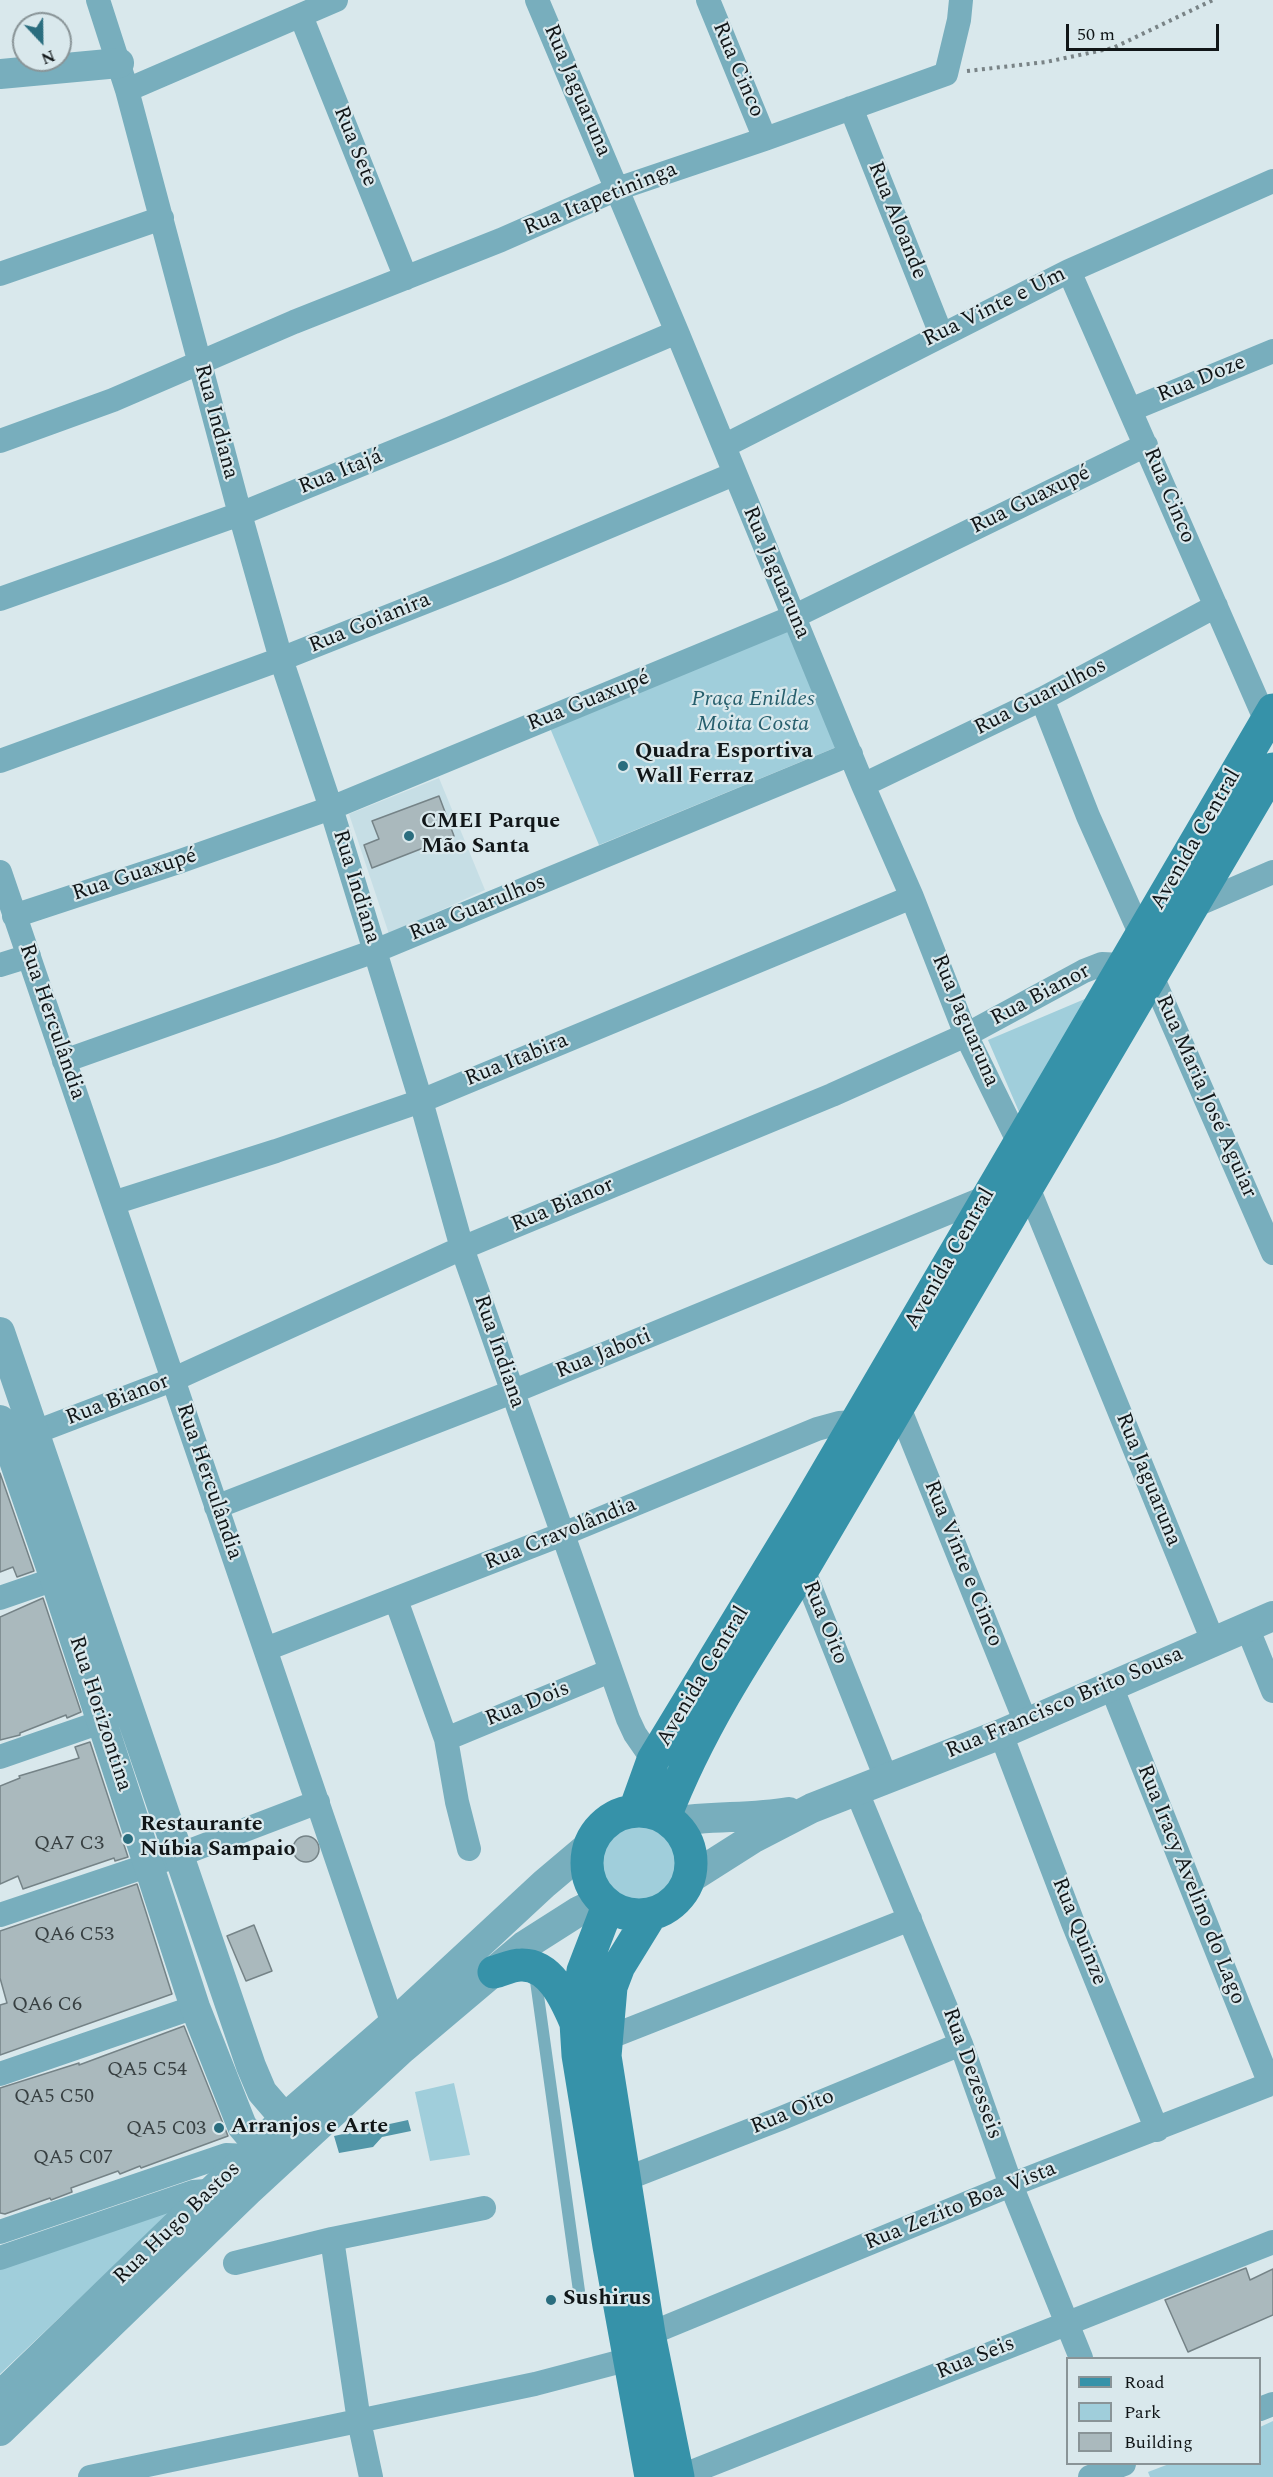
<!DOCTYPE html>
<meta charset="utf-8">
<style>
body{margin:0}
#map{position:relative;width:1273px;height:2477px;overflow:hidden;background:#d9e8ec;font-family:Spectral,serif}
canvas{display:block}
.legend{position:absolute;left:1066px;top:2357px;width:195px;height:108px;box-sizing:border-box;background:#d9e8ec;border:2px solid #899497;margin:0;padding:8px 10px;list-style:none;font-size:18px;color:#111618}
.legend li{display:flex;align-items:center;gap:12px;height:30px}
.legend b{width:30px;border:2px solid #899497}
.north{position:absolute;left:12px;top:12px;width:60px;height:60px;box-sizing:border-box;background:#d9e8ec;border:2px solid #899497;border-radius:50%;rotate:158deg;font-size:16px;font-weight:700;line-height:24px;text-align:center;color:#111618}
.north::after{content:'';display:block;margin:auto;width:21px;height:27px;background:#2a6d7e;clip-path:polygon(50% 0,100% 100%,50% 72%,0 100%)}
.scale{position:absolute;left:1066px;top:24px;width:153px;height:27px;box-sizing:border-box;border:3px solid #111618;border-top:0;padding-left:8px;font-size:18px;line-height:21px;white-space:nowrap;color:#111618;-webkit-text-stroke:4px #d9e8ec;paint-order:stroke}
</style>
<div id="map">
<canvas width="1273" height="2477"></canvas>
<ul class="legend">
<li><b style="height:8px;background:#3692a9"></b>Road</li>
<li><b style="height:16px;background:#a0cedb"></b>Park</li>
<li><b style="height:16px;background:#aab9bd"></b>Building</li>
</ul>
<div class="north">N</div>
<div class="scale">50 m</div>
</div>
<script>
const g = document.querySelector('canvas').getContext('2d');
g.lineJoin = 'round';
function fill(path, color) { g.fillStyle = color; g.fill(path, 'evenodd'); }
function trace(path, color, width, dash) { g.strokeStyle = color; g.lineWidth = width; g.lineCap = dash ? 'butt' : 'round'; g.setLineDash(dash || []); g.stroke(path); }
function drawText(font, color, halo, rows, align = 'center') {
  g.font = font + ' Spectral,serif'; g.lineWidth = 4.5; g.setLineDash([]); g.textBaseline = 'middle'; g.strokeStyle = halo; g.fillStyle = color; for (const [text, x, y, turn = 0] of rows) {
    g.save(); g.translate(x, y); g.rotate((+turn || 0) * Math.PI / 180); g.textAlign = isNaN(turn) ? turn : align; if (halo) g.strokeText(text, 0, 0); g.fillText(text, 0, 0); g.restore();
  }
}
const built = new Path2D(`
 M439,778L485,890L389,934L349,814Z`);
const green = new Path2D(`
 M791,628L839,746L599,845L550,728Z
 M1099,993L1023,1121L988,1040Z
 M597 1863a41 41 0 1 1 82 0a41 41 0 1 1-82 0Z
 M454,2083L470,2155L430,2161L415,2092Z
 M179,2204L0,2374V2265Z
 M1273,2421V2477H1150L1148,2472L1169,2464H1260V2427Z`);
const water = new Path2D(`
 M408,2120L411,2131L382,2137L373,2147L339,2153L334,2136Z`);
const building = new Path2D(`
 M439,796L454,836L372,868L364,845L379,839L372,821Z
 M0,1473L34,1571L17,1577L13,1567L0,1572Z
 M43,1598L81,1712L67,1718L66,1715L20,1733V1735L0,1740V1617Z
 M90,1742L128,1857L115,1861L114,1858L23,1889L18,1876L0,1884V1786L20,1778L19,1776L79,1758L75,1747Z
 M293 1849a13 13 0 1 1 26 0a13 13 0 1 1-26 0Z
 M137,1884L172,1994L0,2055V2005L7,2003L0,1978V1931Z
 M254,1925L272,1971L246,1981L227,1936Z
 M184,2026L228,2136L141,2168L140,2166L120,2174L118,2171L71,2188L72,2192L51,2200L50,2198L5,2214L0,2213V2088L79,2063V2065Z
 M1246,2268L1250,2280L1273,2269V2315L1188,2352L1165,2300Z`);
const path = new Path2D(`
 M967,71L1046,62L1113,48L1213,0`);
const service = new Path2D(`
 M535,1974L579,2291`);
const minor = new Path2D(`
 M98,0L127,90L240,514L281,659L331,808L421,1101L462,1248L628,1719L635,1734L653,1760
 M537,0L677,332L863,785L912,897L966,1035L1019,1143
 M708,0L765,139
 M301,16L406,278
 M127,90L336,0
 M851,108L941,334
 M1069,271L1266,721
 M0,274L162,218
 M1130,410L1273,351
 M0,441L113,400L294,322L501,240L617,189L765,139L946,74L959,20L961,0
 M724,446L1069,271L1273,181
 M0,599L240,514L451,428L677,332
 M1042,699L1088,816L1141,935
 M0,761L281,659L503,571L734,474
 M863,785L1042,699L1216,606
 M0,872L393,2024
 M1194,906L1273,872
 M14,916L178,862L331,808L793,617L1146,445
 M0,965L29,956
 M1151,974L1273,1253
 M64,1061L375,951L851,754
 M1027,1185L1213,1641
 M113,1203L276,1151L421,1101L912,897
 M898,1405L1026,1723
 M20,1438L172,1380L462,1248L832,1095L966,1035L1084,971L1102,964L1123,965
 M216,1507L512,1392L989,1196
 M803,1569L886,1778
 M0,1598L55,1579
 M396,1600L446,1739L457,1802L469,1849
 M1247,1627L1273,1691
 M266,1649L563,1534L817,1429L839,1423L855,1422
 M1111,1686L1270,2084
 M1001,1734L1073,1923L1157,2130
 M446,1739L610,1671
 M0,1757L101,1722
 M857,1792L961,2044L1011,2185L1081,2358
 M0,1915L179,1855L318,1802
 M605,2039L910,1919
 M0,2074L195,2007
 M623,2180L782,2118L961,2044
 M0,2232L226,2155L248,2156L255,2167
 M332,2239L359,2421L371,2477
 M0,2258L193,2192L220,2190
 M235,2263L332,2239L484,2208
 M649,2334L1011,2185L1273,2083
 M1260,2409L1273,2404
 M90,2477L535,2384L630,2359
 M679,2477L1273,2242
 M1090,2477L1124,2464`);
const tertiary = new Path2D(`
 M0,74L119,63
 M0,1332L251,2066L262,2092L293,2128L294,2148
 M0,1420L55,1579L195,2007L242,2126L258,2145L275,2156
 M672,1822C711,1815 750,1819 789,1812
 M689,1879L752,1839L812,1808L1001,1734L1273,1616
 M0,2396L248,2156L286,2117L393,2024L544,1884L589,1846
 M0,2431L248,2191L402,2049L524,1946L579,1911L602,1900`);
const secondary = new Path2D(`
 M635,1810L653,1760L803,1513L1273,710
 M587 1863a52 52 0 1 1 104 0a52 52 0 1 1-104 0Z
 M665,1817C699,1728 752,1648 803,1569L1273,769
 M608,1906L583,1971L576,2023L578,2055L609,2246L651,2477
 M651,1914L619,1966L611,1987L605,2056L649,2334L678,2477
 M494,1972C502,1970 512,1965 521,1965C551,1964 566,2000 576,2023`);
const markers = [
 [623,766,6,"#2a6d7e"],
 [409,836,6,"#2a6d7e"],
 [128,1839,6,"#2a6d7e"],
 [219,2128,6,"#2a6d7e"],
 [551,2300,6,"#2a6d7e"]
];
const numberNames = [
 ["QA7 C3",69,1845],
 ["QA6 C53",74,1936],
 ["QA6 C6",47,2006],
 ["QA5 C54",147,2071],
 ["QA5 C50",54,2098],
 ["QA5 C03",166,2130],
 ["QA5 C07",73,2159]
];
const streetNames = [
 ["Rua Cinco",737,70,67],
 ["Rua Jaguaruna",576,91,67],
 ["Rua Sete",354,147,68],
 ["Rua Itapetininga",601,200,-22],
 ["Rua Aloande",896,221,68],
 ["Rua Vinte e Um",995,308,-26],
 ["Rua Doze",1202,380,-22],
 ["Rua Indiana",215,422,75],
 ["Rua Itajá",341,473,-22],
 ["Rua Cinco",1168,496,67],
 ["Rua Guaxupé",1031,501,-26],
 ["Rua Jaguaruna",775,573,67],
 ["Rua Goianira",370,624,-22],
 ["Rua Guarulhos",1041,698,-27],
 ["Rua Guaxupé",589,702,-22],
 ["Avenida Central",1197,840,-60],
 ["Rua Guaxupé",135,876,-18],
 ["Rua Indiana",355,887,73],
 ["Rua Guarulhos",478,909,-22],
 ["Rua Bianor",1041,996,-28],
 ["Rua Jaguaruna",964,1021,67],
 ["Rua Herculândia",51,1022,71],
 ["Rua Itabira",517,1061,-22],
 ["Rua Maria José Aguiar",1205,1097,66],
 ["Rua Bianor",563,1206,-23],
 ["Avenida Central",951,1259,-60],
 ["Rua Indiana",498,1352,71],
 ["Rua Jaboti",604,1355,-22],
 ["Rua Bianor",118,1401,-21],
 ["Rua Jaguaruna",1147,1480,68],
 ["Rua Herculândia",208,1482,71],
 ["Rua Cravolândia",561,1535,-22],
 ["Rua Vinte e Cinco",962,1564,68],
 ["Rua Oito",824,1623,68],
 ["Avenida Central",704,1677,-59],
 ["Rua Francisco Brito Sousa",1065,1704,-23],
 ["Rua Dois",528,1705,-22],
 ["Rua Horizontina",99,1714,72],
 ["Rua Iracy Avelino do Lago",1190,1885,68],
 ["Rua Quinze",1078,1932,68],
 ["Rua Dezesseis",971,2074,70],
 ["Rua Oito",793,2113,-22],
 ["Rua Zezito Boa Vista",961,2207,-22],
 ["Rua Hugo Bastos",178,2224,-44],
 ["Rua Seis",976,2359,-22]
];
const parkNames = [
 ["Praça Enildes",753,701],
 ["Moita Costa",753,726]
];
const poiNames = [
 ["Quadra Esportiva",635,753],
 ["Wall Ferraz",635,778],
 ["CMEI Parque",421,823],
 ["Mão Santa",421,848],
 ["Restaurante",140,1826],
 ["Núbia Sampaio",140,1851],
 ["Arranjos e Arte",231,2128],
 ["Sushirus",563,2300]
];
fill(built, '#c6dee5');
fill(green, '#a0cedb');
fill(water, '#5296a8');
fill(building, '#aab9bd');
trace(building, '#758387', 1.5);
trace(path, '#798386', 4, [3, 4.5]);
trace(service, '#78aebd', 12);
trace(minor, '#78aebd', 24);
trace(tertiary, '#78aebd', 30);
trace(secondary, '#3692a9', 33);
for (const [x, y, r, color] of markers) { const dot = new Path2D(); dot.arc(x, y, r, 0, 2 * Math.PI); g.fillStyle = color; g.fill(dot); trace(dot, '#d9e8ec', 2); }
drawText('20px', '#373f41', null, numberNames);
drawText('22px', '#111618', '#d9e8ec', streetNames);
drawText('italic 22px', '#265e6c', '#d9e8ec', parkNames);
drawText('bold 22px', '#111618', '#d9e8ec', poiNames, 'left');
</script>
